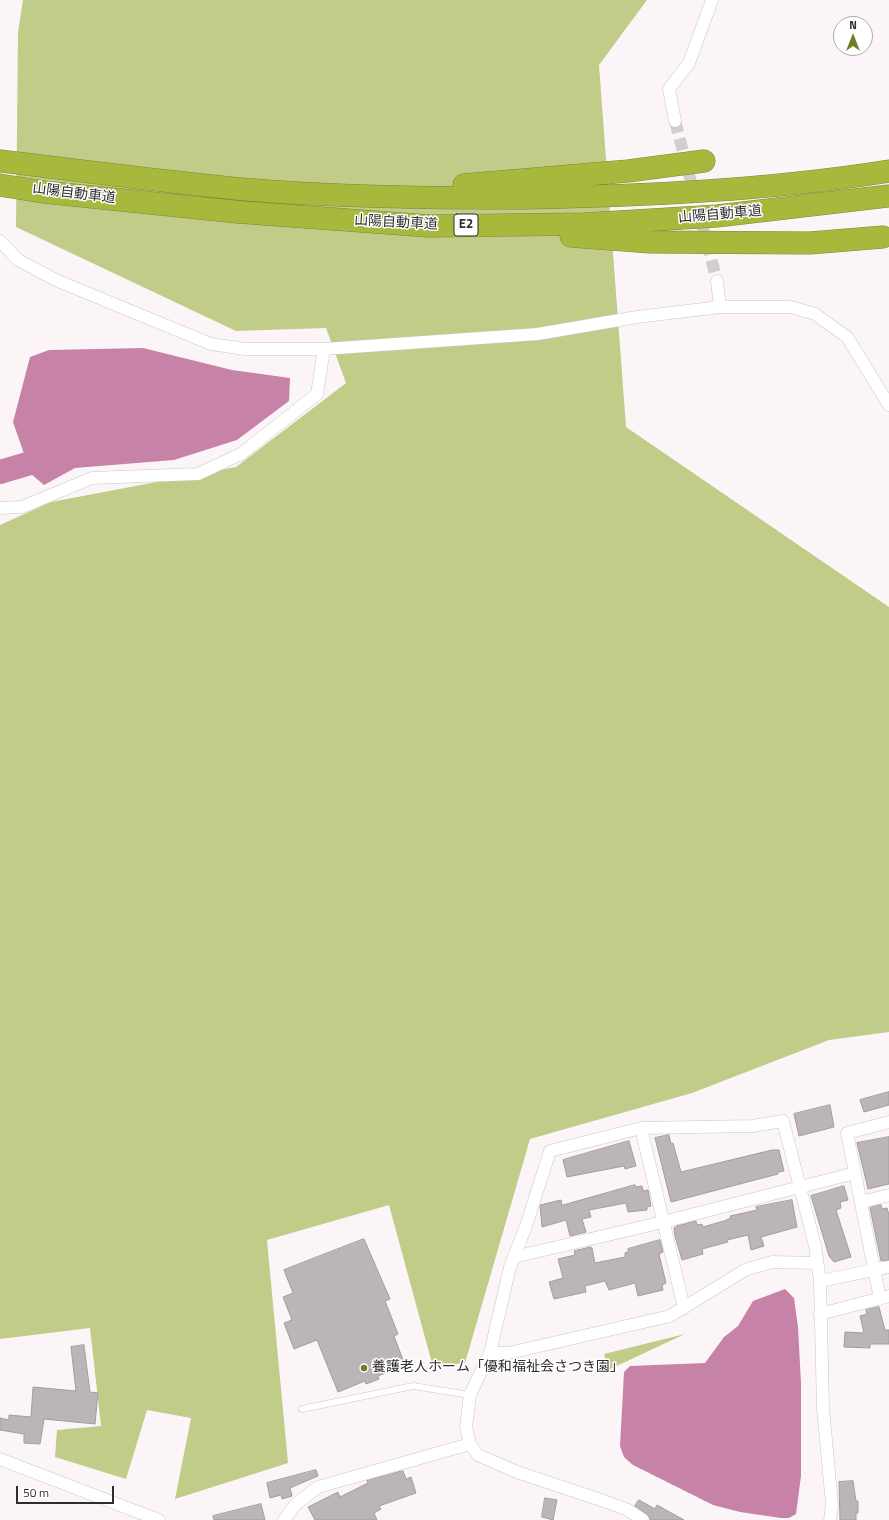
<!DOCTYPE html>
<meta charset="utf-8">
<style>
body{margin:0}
#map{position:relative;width:889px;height:1520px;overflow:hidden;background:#fcf5f8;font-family:"Titillium Web",sans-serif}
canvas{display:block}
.north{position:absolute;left:833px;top:16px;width:40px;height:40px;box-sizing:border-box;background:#fff;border:1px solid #acabab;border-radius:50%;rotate:0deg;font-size:11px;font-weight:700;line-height:16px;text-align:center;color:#302d2e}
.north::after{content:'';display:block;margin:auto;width:14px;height:18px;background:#737d29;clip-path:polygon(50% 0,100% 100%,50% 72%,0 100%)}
.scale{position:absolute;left:16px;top:1486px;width:98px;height:18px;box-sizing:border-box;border:2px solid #302d2e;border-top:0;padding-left:5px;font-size:12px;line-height:14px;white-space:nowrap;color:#302d2e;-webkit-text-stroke:3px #fff;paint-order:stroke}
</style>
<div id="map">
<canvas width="889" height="1520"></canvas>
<div class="north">N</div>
<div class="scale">50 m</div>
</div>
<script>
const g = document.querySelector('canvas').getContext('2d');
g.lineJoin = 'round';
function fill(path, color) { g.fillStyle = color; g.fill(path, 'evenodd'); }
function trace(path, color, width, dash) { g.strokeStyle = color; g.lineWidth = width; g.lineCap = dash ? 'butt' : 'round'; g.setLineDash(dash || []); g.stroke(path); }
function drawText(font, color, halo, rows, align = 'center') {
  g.font = font + ' "Titillium Web","Noto Sans JP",sans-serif'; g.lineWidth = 3; g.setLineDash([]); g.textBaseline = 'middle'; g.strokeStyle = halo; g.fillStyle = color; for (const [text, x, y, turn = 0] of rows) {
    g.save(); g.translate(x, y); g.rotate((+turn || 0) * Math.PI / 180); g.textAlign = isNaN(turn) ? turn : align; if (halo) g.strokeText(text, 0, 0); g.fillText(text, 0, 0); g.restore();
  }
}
const green = new Path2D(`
 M23,0H647L599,65L626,427L889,607V1032L829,1040L692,1093L530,1139L465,1363L433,1367L389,1205L267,1240L288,1463L175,1499L191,1418L147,1410L126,1479L55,1457L57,1430L101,1426L90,1328L0,1339V525L51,502L236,467L346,383L326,328L236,331L16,227L18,32Z
 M685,1334L608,1370L604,1354Z`);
const water = new Path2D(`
 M143,348L232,370L290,378L289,401L237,440L174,460L75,468L44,485L31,474L13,422L30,357L49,350Z
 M785,1289L794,1298L798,1327L801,1383V1476L796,1514L789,1518H781L740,1512L713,1505L633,1465L624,1457L620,1446L624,1372L630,1366L705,1363L724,1337L738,1326L753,1301Z`);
const river = new Path2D(`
 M0,472L27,464`);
const building = new Path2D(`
 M889,1092V1105L864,1112L860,1100Z
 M830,1105L834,1127L799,1136L794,1114Z
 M669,1135L671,1144L673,1143L681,1172L772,1150H779L784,1171L778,1172V1174L671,1202L655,1138Z
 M889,1137V1184L868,1189L857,1143Z
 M629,1141L636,1166L625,1169L624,1166L567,1177L563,1160Z
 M635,1185V1187L642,1186L643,1191L648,1190L651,1206L647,1207V1210L628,1212L626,1203L589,1210L591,1217L582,1219L586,1232L570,1236L566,1220L542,1227L540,1205L561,1200L562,1205Z
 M844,1186L848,1200L840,1202L841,1208L836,1210L851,1257L834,1262L829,1256L811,1196Z
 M792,1200L797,1227L761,1237L764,1246L751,1250L748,1235L727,1240L728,1242L702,1249L703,1254L682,1260L675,1236L674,1228L677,1226L696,1221L697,1225L702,1224L703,1227L724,1221L731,1218L730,1216L757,1210L756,1207Z
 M881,1205L882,1209L887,1208L889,1215V1260L881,1261L870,1208Z
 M364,1239L390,1299L385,1301L398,1334L394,1336L405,1365L378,1376L379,1379L366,1384L365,1381L338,1392L317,1340L294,1349L284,1323L292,1320L283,1297L293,1293L284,1270Z
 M660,1240L663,1252L659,1254L666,1283L662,1285L663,1290L638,1296L635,1283L609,1290L605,1281L585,1286L586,1292L554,1299L549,1282L563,1278L558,1259L575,1255L574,1251L590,1247L592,1248L595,1263L625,1257V1253L628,1252V1249Z
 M879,1307L885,1330H889V1344H870V1348L844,1347L845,1332L864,1333L860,1316L867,1314L866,1310Z
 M84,1345L90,1392L98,1393L95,1424L44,1419L40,1444L24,1443V1434L0,1430V1418L9,1420V1415L31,1417L33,1387L76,1391L71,1347Z
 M316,1470L318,1476L290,1488L292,1496L282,1499L281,1495L270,1498L267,1483Z
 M403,1471L406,1479L411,1477L416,1493L379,1506L381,1509L374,1513L377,1520H315L308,1507L338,1492L340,1497L368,1483L367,1481Z
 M853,1481L856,1501H858V1513H856V1520H840L839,1482Z
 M545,1498L557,1500L553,1520L542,1517Z
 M639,1500L655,1509L657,1505L684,1520H650L647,1514L635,1506Z
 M261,1504L265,1520H214L213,1516Z`);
const streetTunnel = new Path2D(`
 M675,121L717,281`);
const lane = new Path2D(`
 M302,1409L413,1386L470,1395`);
const street = new Path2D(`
 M675,121L669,89L689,63L712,0
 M0,241L18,260L58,281L211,344L245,349H324L538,334L637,317L720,307H791L815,314L847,337L889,405
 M717,281L720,307
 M0,508L22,507L92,478L198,474L241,454L317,394L324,349
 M641,1128L684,1308
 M861,1202L889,1195
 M514,1257L663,1222L855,1173
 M820,1281L889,1267
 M880,1299L847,1133L889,1122
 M820,1314L889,1296
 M490,1353H509L670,1316L745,1270L772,1262L817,1263
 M0,1459L159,1520
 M284,1520L295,1505L318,1487L470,1444
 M643,1520L628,1510L604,1501L517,1472L478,1455L470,1444L466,1427L470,1395L490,1353L510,1267L526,1226L550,1151L641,1128L752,1126L783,1121L815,1246L820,1281L823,1408L832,1505L830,1520`);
const highway = new Path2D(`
 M0,161C80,171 160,181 240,189C334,197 429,198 523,198C645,196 768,190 889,171
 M0,185L44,192L238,212L429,226L585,224L717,216L889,196
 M464,185L628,171L704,161
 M571,236L650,242L810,243L883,237`);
const markers = [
 [364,1368,4,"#737d29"]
];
const shields = [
 [466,225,24]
];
const shieldNames = [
 ["E2",466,225]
];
const streetNames = [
 ["山陽自動車道",74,194,7],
 ["山陽自動車道",720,215,-5],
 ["山陽自動車道",396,223,3]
];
const poiNames = [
 ["養護老人ホーム「優和福祉会さつき園」",372,1368]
];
fill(green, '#c1cc89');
fill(water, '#c783a7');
trace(river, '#c783a7', 24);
fill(building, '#bcb5b8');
trace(building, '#a39c9f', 1);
trace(streetTunnel, '#d3cdd0', 12, [12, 6]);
trace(lane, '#cbc5c8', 7);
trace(street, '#cbc5c8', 13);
trace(highway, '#7e8738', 23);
trace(lane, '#fff', 6);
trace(street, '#fff', 12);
trace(highway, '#a8b83d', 22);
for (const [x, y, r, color] of markers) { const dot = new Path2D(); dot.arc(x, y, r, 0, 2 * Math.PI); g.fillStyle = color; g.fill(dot); trace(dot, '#fff', 1.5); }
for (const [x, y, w] of shields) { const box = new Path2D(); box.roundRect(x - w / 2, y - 11, w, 22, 3); g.fillStyle = '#fff'; g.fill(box); trace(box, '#302d2e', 1); }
drawText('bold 13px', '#302d2e', null, shieldNames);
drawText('14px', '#302d2e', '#fff', streetNames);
drawText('14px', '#302d2e', '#fff', poiNames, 'left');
</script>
